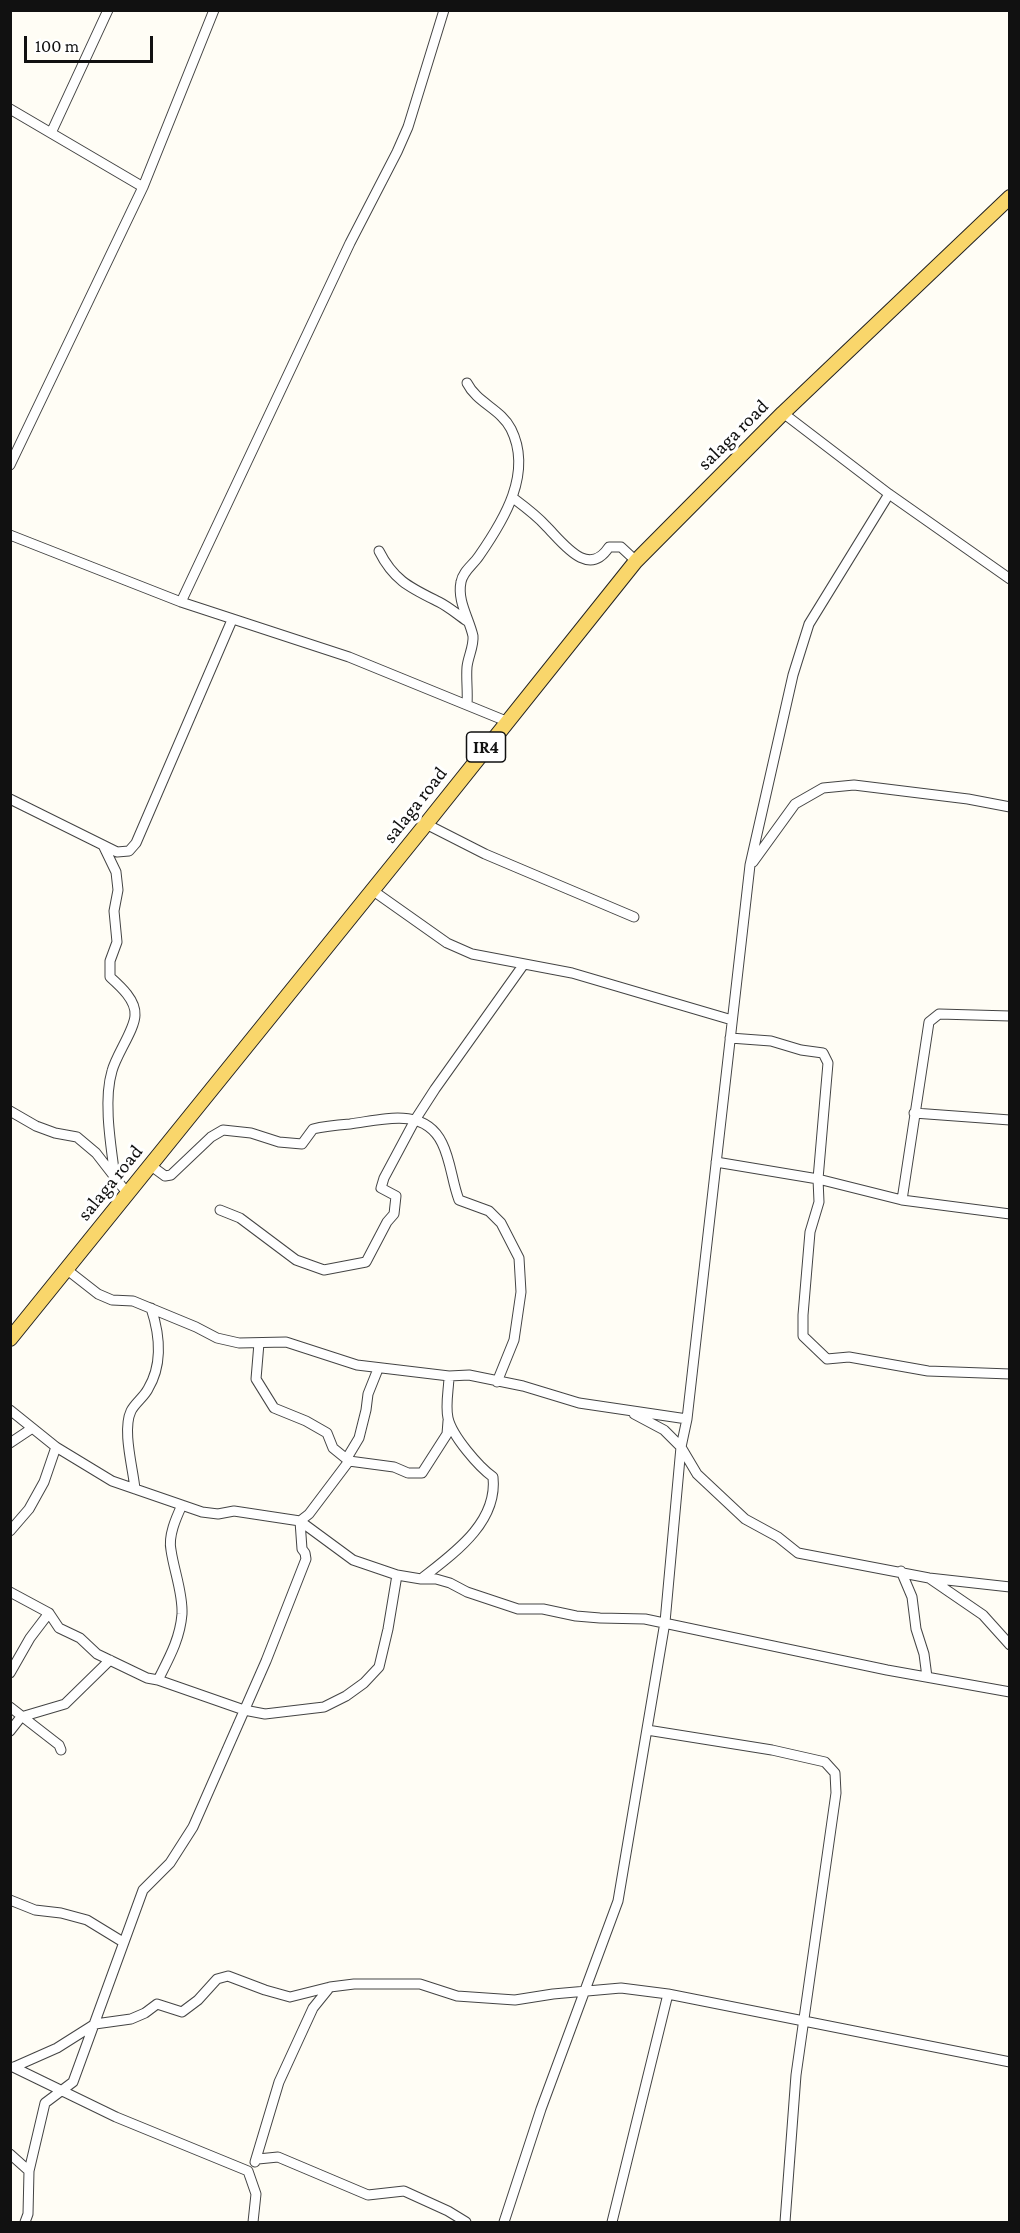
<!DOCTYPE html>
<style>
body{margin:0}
#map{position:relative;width:1020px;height:2233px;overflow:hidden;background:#fffdf5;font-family:"Crimson Pro",serif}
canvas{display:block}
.frame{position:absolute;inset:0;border:12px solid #111;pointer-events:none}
.scale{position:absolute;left:24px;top:36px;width:129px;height:27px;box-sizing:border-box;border:3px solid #111;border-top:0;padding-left:8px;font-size:18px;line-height:21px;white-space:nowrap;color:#111;-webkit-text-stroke:4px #fff;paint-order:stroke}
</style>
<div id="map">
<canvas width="1020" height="2233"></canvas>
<div class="frame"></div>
<div class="scale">100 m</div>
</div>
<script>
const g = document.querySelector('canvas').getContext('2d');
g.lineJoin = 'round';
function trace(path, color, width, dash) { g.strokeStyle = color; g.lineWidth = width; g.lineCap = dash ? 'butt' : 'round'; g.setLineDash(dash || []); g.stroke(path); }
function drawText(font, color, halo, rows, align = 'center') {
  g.font = font + ' "Crimson Pro",serif'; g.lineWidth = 6; g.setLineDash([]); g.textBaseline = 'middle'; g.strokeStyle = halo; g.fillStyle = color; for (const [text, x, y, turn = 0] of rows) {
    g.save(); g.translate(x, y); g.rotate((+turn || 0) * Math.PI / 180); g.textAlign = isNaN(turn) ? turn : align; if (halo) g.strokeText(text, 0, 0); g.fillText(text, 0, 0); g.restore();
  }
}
const street = new Path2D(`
 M10,109L143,187
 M51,133L108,10
 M783,413L889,494L1010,579
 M10,465L143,187L214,10
 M513,498C525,507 536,515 546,526C563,543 588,579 609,547H621L636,561
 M10,535L181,602L349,657L506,721
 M379,551C394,581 411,588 439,602C449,607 458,615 467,621
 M181,602L350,243L397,152L408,127L444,10
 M467,704C468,692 466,679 467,667C468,657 474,646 473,636C469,618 457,601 461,582C463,571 473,565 479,556C504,520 533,473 511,429C501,409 477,403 467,383
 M10,799L117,852L129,851L136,843L232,620
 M426,824L485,854L634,917
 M103,845L116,872L118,890L114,911L117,942L110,961V977C120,986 136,1000 135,1015C135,1029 116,1055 112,1071C103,1101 111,1146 115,1177
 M753,862L795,804L823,788L854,785L968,799L1010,807
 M372,890L447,943L472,954L572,973L732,1020
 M730,1038L771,1041L801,1050L823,1053L828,1063L818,1179L819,1202L810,1232L803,1315V1336L827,1359L849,1357L928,1371L1010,1374
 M10,1111L36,1126L55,1133L77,1137L96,1153L127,1193
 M914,1113L1010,1120
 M716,1162L818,1179L902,1200L1010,1214
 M150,1165L165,1176L171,1175L211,1137L223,1130L251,1133L279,1142L302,1144L313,1129C325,1126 337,1125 350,1124C381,1120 424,1106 442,1143C451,1161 452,1182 459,1200L489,1211L501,1223L519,1258L521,1292L514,1340L497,1382
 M902,1200L929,1022L939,1014L1010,1016
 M220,1210L240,1218L296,1260L324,1270L366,1262L387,1222L394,1214L396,1196L381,1188L384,1178L415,1120L435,1089L524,964
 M66,1269L98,1294L112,1300L133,1301L196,1327L217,1338L239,1343L286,1342L357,1365L449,1376L469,1375L523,1386L579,1403L687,1419
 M259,1343L256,1379L274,1408L306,1421L327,1433L333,1448L349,1461
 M10,1410L56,1447L112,1481L202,1512L218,1514L234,1511L300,1521L353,1560L397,1575L421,1579H436L450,1583L467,1592L518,1609H543L576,1616L600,1618L645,1619L887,1670L1010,1692
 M634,1414L664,1430L681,1447L697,1474L745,1519L778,1537L798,1553L929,1578L1010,1587
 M10,1443L31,1429
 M347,1458L359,1438L366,1410L368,1394L378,1369
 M135,1489C133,1468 122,1430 131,1411C135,1403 144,1397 148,1389C163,1364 160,1335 151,1308
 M300,1521L309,1514L349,1461L394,1467L408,1473H422L447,1434L448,1421
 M10,1531L29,1509L44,1482L56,1447
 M901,1571L912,1597L916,1629L924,1654L927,1677
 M929,1578L983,1615L1010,1645
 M421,1579C453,1554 498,1523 493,1477C479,1467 452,1436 448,1418C445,1405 449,1388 449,1376
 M10,1592L49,1613L59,1628L80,1638L97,1654L147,1678L158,1680L244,1710L265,1714L324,1707L346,1696L364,1683L379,1667L388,1629L397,1575
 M10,1673L30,1638L49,1613
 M158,1680C169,1658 180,1639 182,1614C183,1593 174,1571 171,1550C168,1536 176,1518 182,1505
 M10,1707L59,1745L61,1750
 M647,1730L772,1750L825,1762L835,1773L836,1793L796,2075L785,2222
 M10,1731L21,1717L65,1704L110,1660
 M10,1900L35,1910L61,1913L87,1920L123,1942
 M13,2067L116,2117L248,2171L256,2194L253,2222
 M14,2067L57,2048L95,2024L131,2019L145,2013L157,2004L182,2012L198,2000L217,1979L228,1976L265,1990L290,1997L330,1987L354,1984H420L457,1996L515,2000L553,1994L621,1988L668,1994L1010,2062
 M10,2154L29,2171
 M258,2159L278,2157L368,2195L404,2191L448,2211L466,2222
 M255,2162L279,2082L313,2008L330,1987
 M25,2222L28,2214L29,2171L45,2103L73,2082L143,1890L170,1863L193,1827L266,1661L306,1559L305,1553L302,1549L300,1521
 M504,2222L541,2109L618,1901L665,1622L681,1447L687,1419L750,865L793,675L809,624L889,494
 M612,2222L668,1994`);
const primary = new Path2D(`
 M10,1339L426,824L636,561L783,413L1010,197`);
const shields = [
 [486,747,39]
];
const shieldNames = [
 ["IR4",486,747]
];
const streetNames = [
 ["salaga road",733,435,-45],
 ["salaga road",415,805,-52],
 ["salaga road",110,1183,-51]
];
trace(street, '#444', 11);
trace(primary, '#222', 16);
trace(street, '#fff', 9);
trace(primary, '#f9d66b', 14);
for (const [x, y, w] of shields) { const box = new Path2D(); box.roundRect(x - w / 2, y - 15, w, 30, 4.5); g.fillStyle = '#fff'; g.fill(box); trace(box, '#111', 1.5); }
drawText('bold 18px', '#111', null, shieldNames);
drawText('20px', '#111', '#fff', streetNames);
</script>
